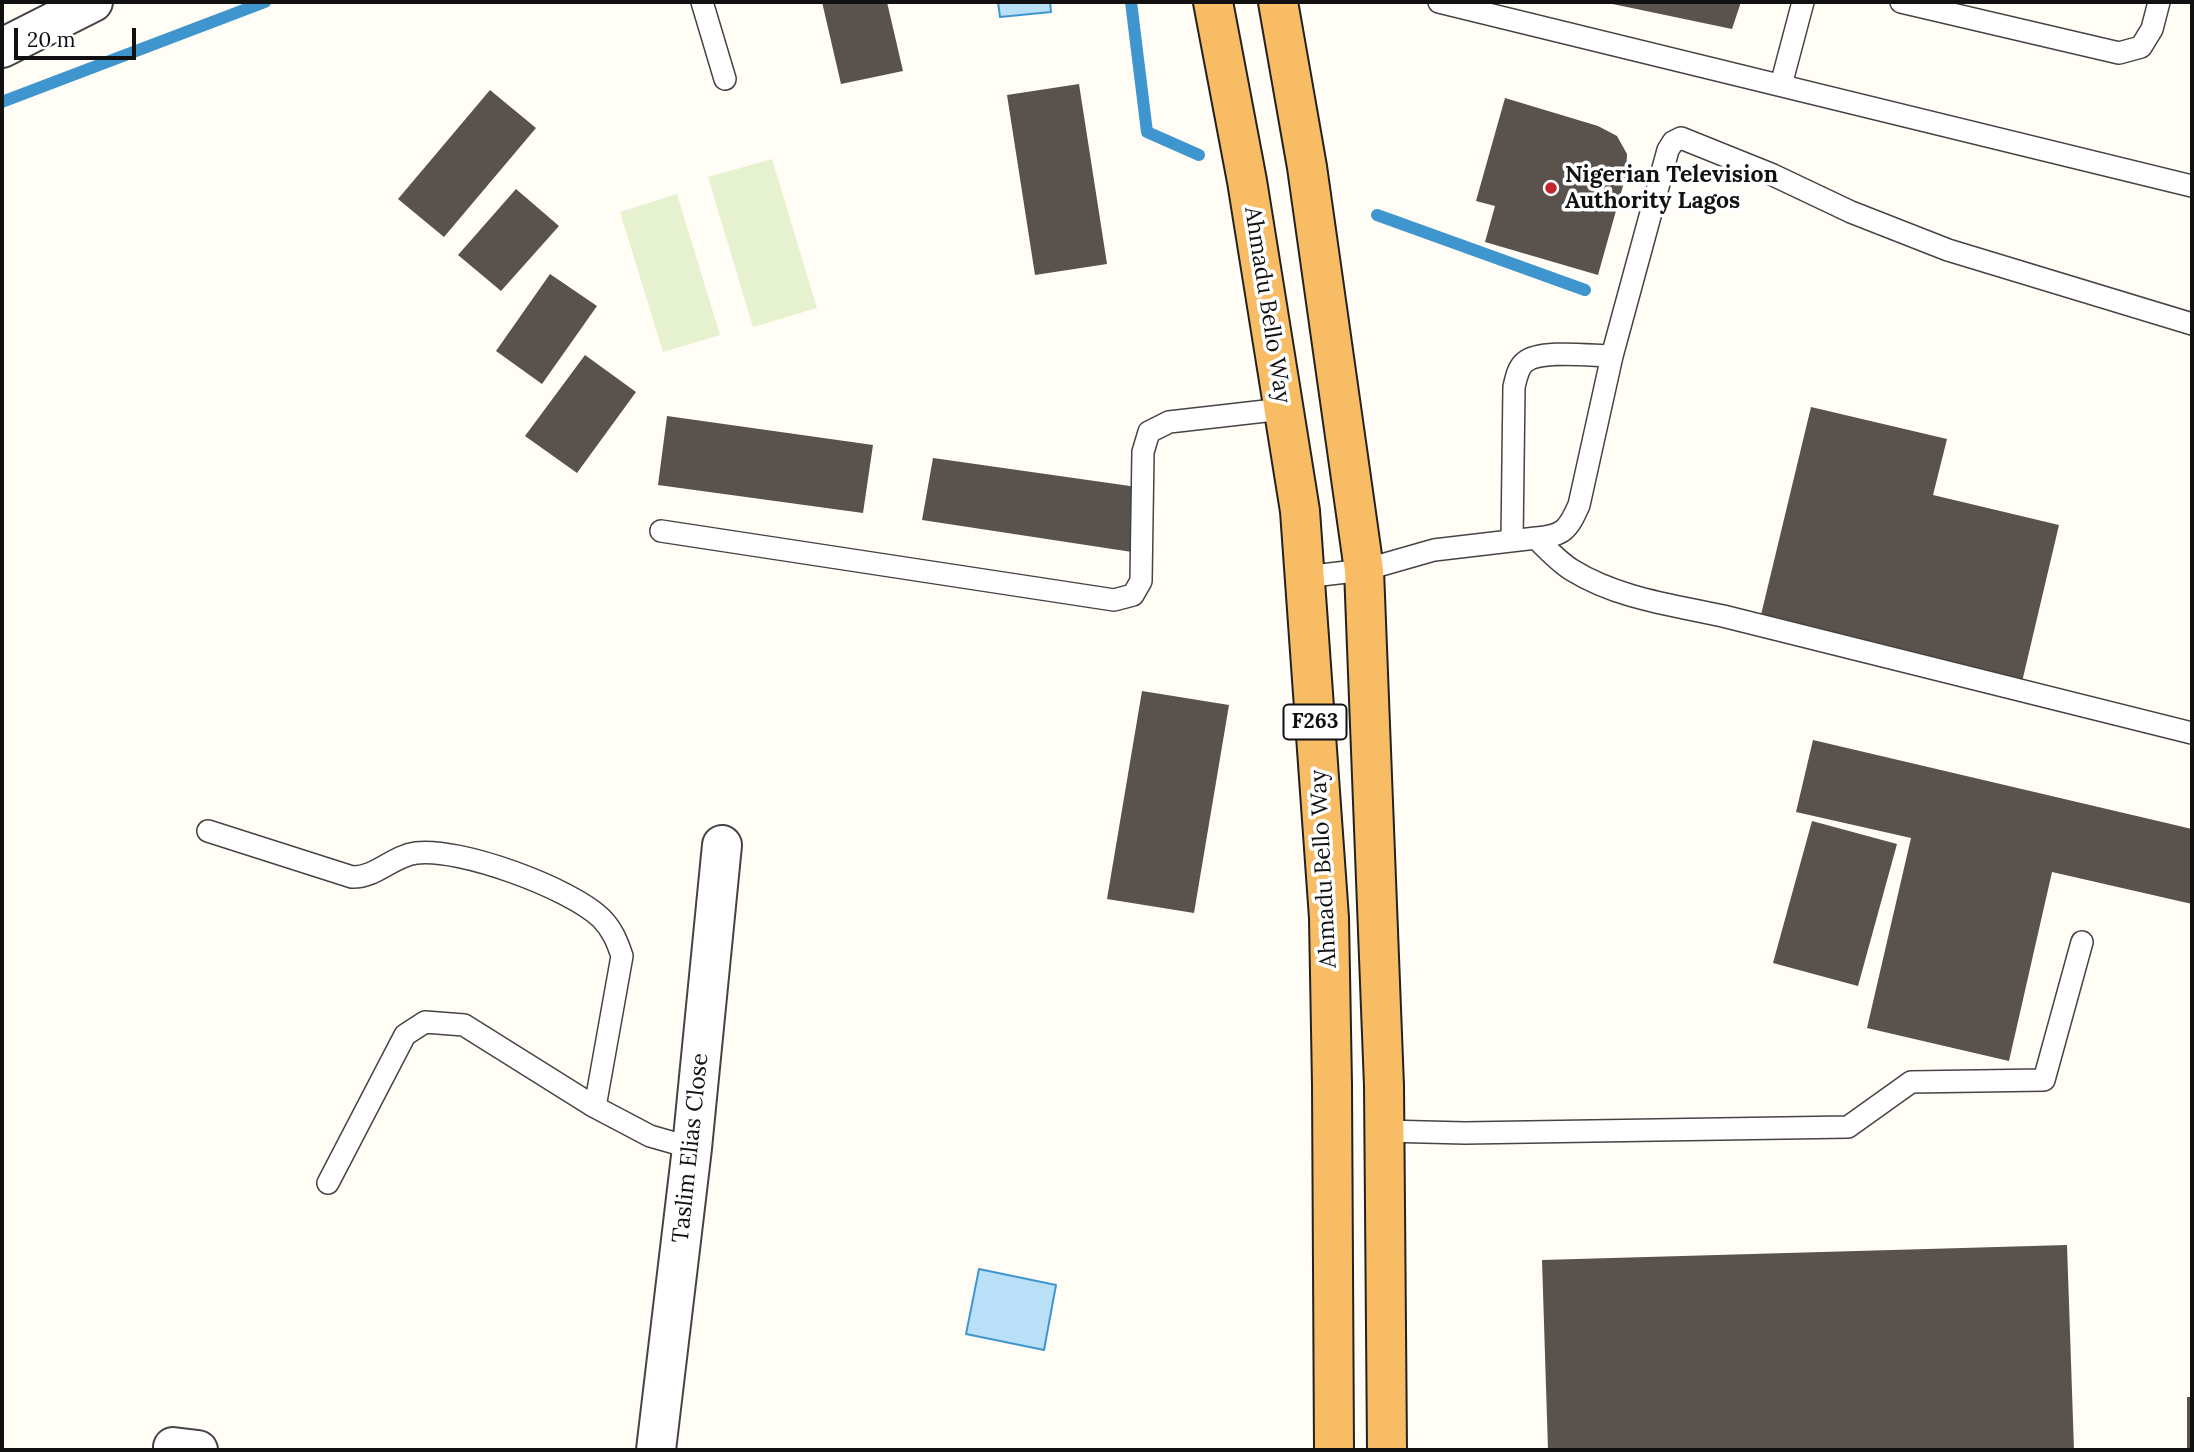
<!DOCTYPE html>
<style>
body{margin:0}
#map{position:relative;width:2194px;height:1452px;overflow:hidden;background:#fffdf5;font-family:Lora,serif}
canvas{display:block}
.frame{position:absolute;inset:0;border:4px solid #111;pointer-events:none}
.scale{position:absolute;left:14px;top:28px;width:122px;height:32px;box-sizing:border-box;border:4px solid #111;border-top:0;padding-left:9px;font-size:21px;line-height:24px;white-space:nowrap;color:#111;-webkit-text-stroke:5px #fff;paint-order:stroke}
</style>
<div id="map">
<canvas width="2194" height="1452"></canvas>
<div class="frame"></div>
<div class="scale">20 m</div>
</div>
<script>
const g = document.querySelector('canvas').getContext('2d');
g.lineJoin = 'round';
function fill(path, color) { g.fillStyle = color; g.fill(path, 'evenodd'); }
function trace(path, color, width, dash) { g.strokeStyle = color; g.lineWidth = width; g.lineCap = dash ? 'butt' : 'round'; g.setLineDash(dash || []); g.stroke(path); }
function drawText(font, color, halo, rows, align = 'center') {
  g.font = font + ' Lora,serif'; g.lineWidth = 7; g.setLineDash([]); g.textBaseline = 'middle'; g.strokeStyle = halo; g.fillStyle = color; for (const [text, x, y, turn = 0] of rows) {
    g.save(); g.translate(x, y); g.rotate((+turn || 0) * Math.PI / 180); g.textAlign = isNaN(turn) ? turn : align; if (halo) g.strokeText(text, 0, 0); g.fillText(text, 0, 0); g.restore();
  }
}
const pitch = new Path2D(`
 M772,159L817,308L753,327L708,177Z
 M677,194L720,335L663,352L620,212Z`);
const water = new Path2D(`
 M998,2H1050L1051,12L1000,17Z
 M979,1269L1056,1285L1044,1350L966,1334Z`);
const stream = new Path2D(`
 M1131,2L1147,132L1199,155
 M2,102L265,2
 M1377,215L1585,290`);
const building = new Path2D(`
 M822,2H887L903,71L841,84Z
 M1603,2H1741L1732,29Z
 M1079,84L1107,264L1035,275L1007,95Z
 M490,90L536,128L444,237L398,199Z
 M1505,98L1598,126L1617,136L1627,154L1626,175L1598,275L1485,242L1495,206L1476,201Z
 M516,189L559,226L501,291L458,255Z
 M550,274L597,306L542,384L496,351Z
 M585,355L636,392L577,473L525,436Z
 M1811,407L1947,439L1933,495L2059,525L2022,682L1760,619Z
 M667,416L873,445L863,513L658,485Z
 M933,458L1137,487L1132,552L922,520Z
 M1142,691L1229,705L1194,913L1107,899Z
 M1813,740L2192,829V904L2052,872L2009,1061L1867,1028L1911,838L1796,812Z
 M1812,821L1897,844L1858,986L1773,963Z
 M2067,1245L2074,1450H1548L1542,1260Z
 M2187,1397H2192V1450H2187Z`);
const service = new Path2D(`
 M702,2L725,79
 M1439,2L2192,186
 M1901,2L2119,53L2141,47L2152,29L2159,2
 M1781,85L1803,2
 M661,531L1114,600L1133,595L1141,581L1143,452L1149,432L1169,422L1283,409
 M1536,538C1563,536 1568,530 1579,505L1612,356L1668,150L1673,142L1681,138L1773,175L1851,212L1948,250L2192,324
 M1512,540L1514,387C1516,379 1518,367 1525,362C1541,349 1592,356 1612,356
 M1304,577L1364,570L1434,550L1536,538C1547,549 1559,562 1572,570C1617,598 1672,605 1723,616L2192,733
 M208,831L352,877C376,878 392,856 416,853C459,847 570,888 601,918C612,929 617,941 622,956L595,1107
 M1384,1131L1465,1133L1848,1127L1911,1082L2044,1080L2082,942
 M328,1183L405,1035L425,1022L464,1025L595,1107L650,1136L692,1148`);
const minor = new Path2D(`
 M2,48L93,2
 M173,1447L198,1450
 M656,1450L692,1148L722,845`);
const trunk = new Path2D(`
 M1213,2L1247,181L1300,511L1329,918L1332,1085L1334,1450
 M1278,2L1307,167L1364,570L1384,1086L1387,1450`);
const markers = [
 [1551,188,7,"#c4262e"]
];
const shields = [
 [1315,722,63]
];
const shieldNames = [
 ["F263",1315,722]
];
const poiNames = [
 ["Nigerian Television",1565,175],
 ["Authority Lagos",1565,201]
];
const streetNames = [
 ["Ahmadu Bello Way",1267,305,81],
 ["Ahmadu Bello Way",1324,869,-93],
 ["Taslim Elias Close",691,1148,-84]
];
fill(pitch, '#e6f2cf');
fill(water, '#b9e0f7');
trace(water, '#3f96cf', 2);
trace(stream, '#3f96cf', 12);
fill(building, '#5a524d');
trace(service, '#444', 24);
trace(minor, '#444', 42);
trace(trunk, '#222', 42);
trace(service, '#fff', 21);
trace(minor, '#fff', 38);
trace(trunk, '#f7bc64', 38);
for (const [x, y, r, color] of markers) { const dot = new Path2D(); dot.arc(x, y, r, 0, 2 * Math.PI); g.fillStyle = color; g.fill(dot); trace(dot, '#fff', 2.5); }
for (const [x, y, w] of shields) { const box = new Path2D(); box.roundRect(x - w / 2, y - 17.5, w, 35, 5); g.fillStyle = '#fff'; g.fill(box); trace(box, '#111', 2); }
drawText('bold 21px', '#111', null, shieldNames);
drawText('bold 23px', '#111', '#fff', poiNames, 'left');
drawText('23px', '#111', '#fff', streetNames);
</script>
